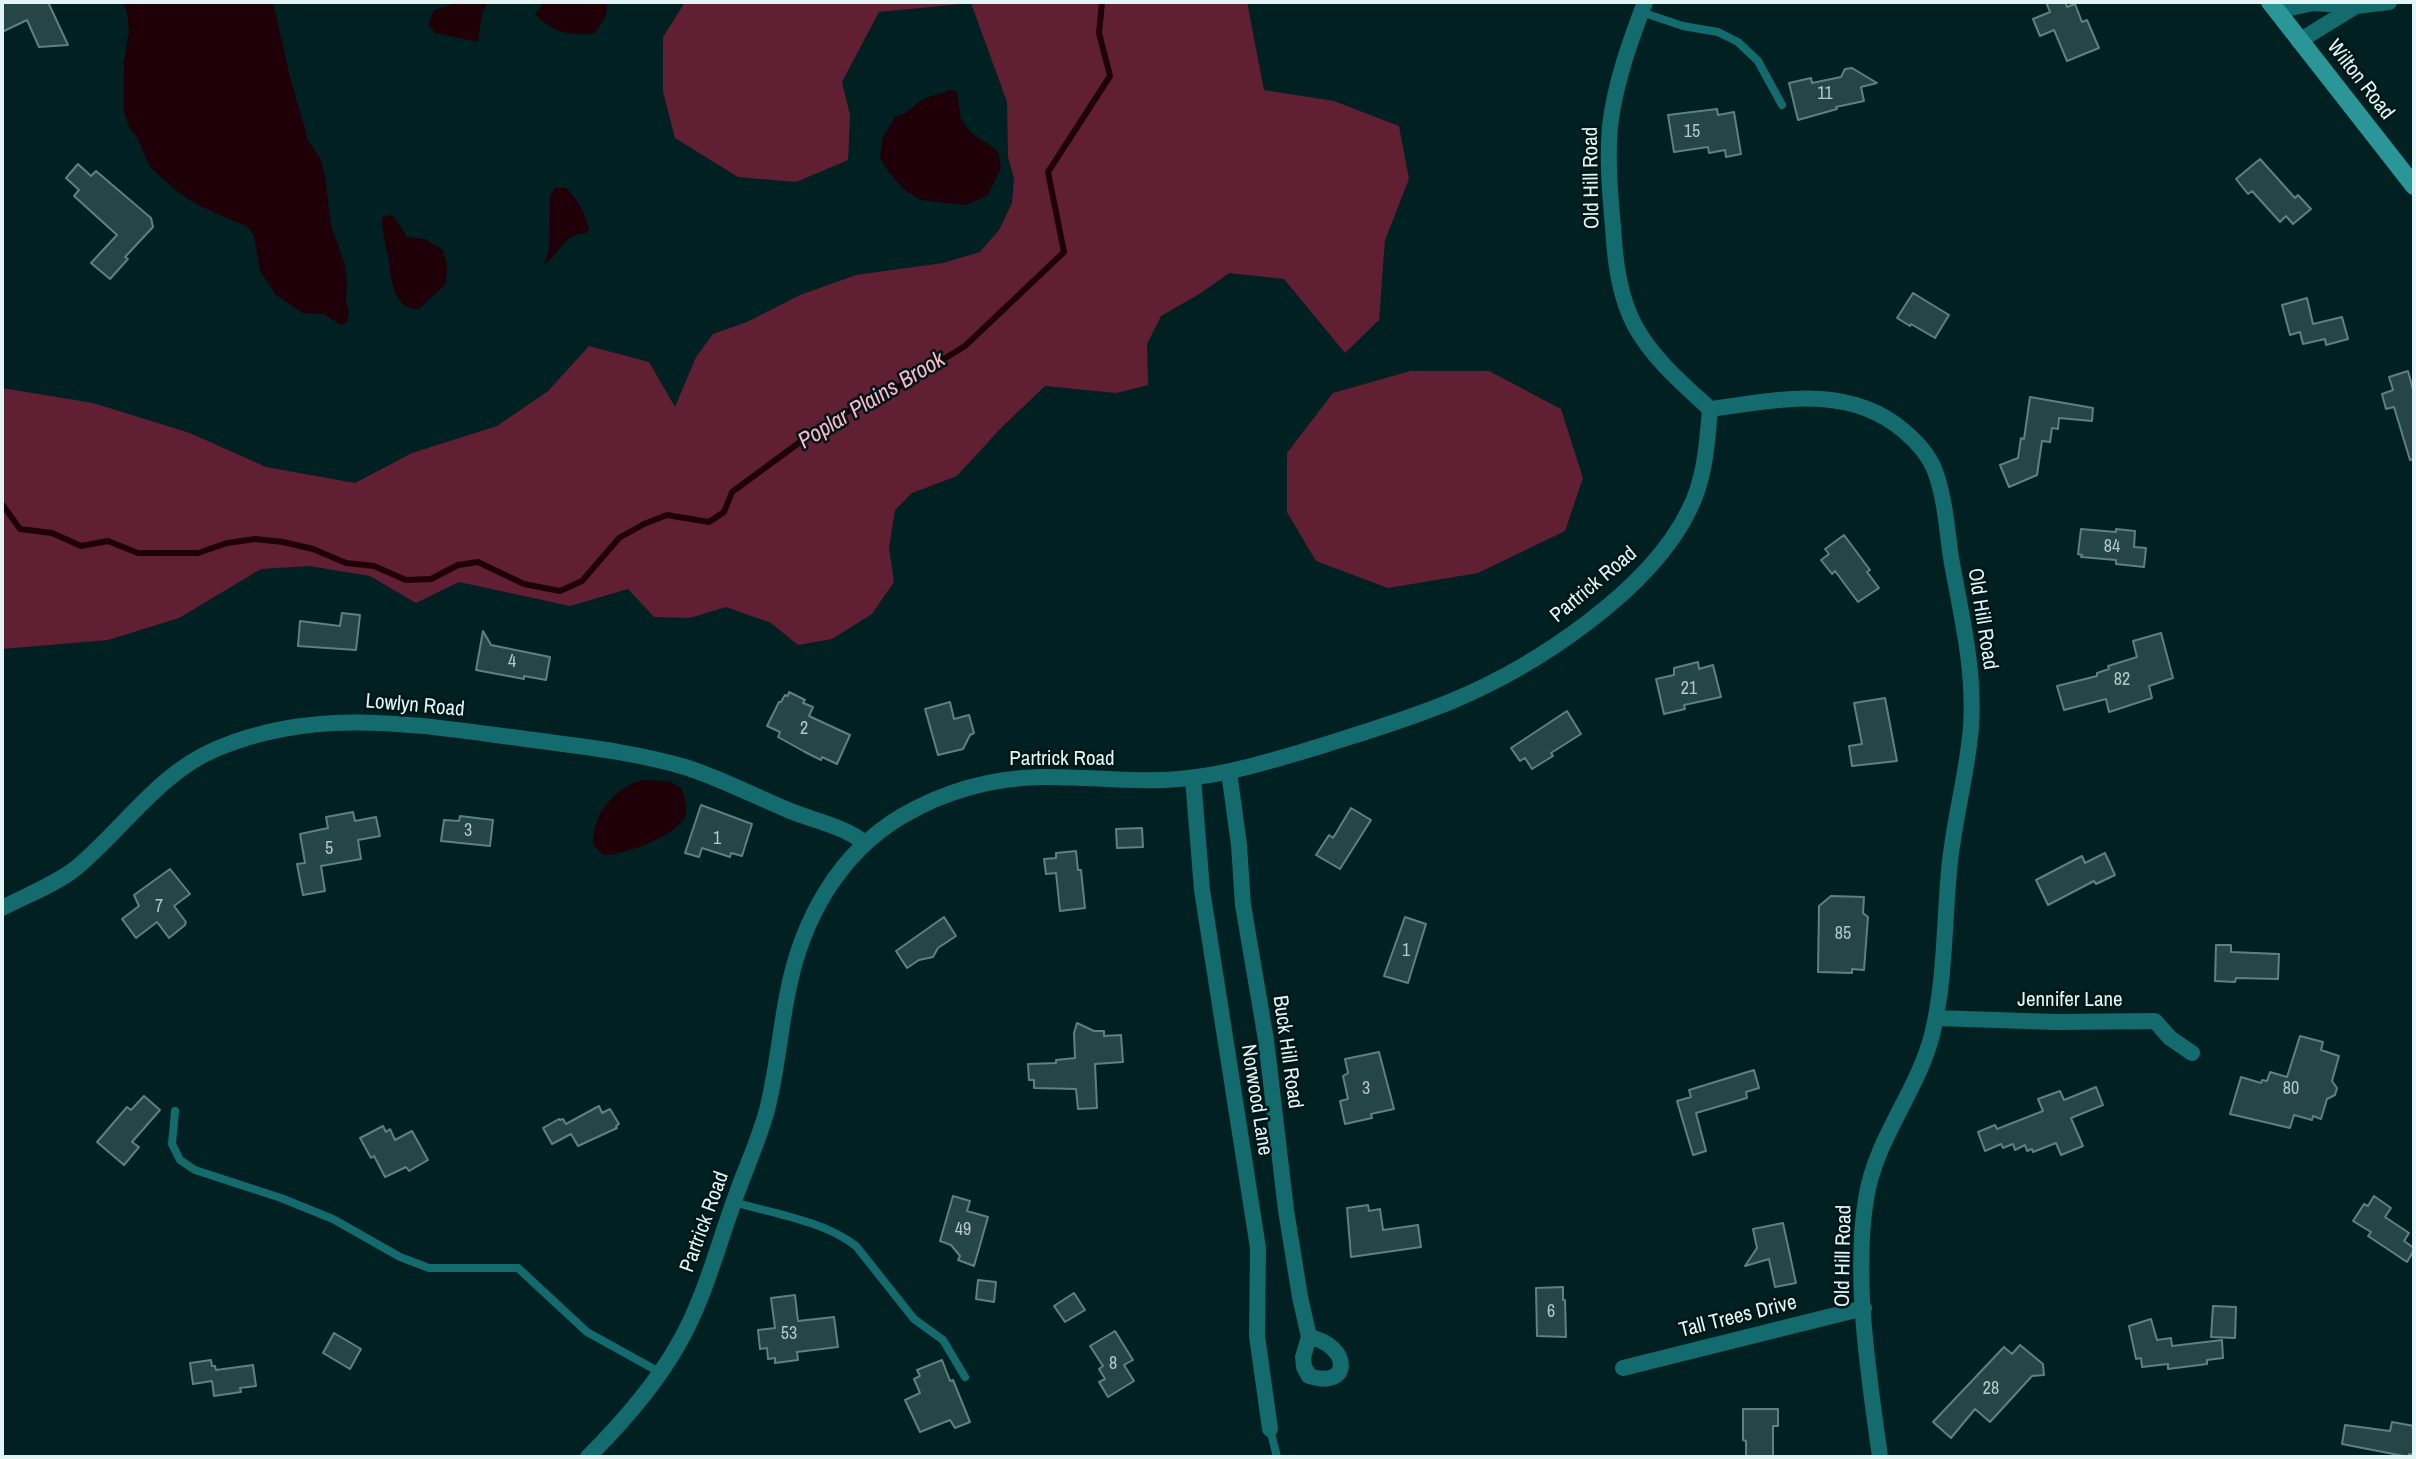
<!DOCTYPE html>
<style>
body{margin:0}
#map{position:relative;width:2416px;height:1459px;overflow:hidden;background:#002021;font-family:"Archivo Narrow",sans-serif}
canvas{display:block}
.frame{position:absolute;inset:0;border:4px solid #e2f4f4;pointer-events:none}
</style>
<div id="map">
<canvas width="2416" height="1459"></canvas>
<div class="frame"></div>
</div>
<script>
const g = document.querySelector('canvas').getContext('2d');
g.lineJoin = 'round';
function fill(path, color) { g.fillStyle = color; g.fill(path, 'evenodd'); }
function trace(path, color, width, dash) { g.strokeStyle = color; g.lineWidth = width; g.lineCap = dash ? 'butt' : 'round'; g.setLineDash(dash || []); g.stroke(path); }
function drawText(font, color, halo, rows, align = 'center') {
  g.font = font + ' "Archivo Narrow",sans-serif'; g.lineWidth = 5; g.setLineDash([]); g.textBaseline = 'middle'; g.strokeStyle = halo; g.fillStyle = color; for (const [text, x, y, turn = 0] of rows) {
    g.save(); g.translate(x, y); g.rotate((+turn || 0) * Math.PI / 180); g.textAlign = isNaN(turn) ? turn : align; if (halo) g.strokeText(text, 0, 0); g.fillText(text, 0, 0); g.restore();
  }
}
const green = new Path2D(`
 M685,2H1247L1264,90L1334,101L1399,126L1409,179L1385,240L1379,320L1345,353L1284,279L1229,273L1201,293L1161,316L1147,344L1148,385L1116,393L1045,386L1001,428L957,476L912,493L895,510L889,548L894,582L872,614L832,639L798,645L771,623L726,607L690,618L654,617L628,589L570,606L459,582L416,603L370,576L309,566L261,569L179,618L108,640L2,649V388L93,403L190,433L266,467L355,483L412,453L497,426L548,391L589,346L649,362L675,407L696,357L713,334L747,322L800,295L856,275L943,263L980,252L999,230L1012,203L1014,178L1008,157L1007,102L971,3L879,12L842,82L850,115L848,160L796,182L738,177L675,138L663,92V37Z
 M1410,371H1489L1561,409L1583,478L1565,531L1478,573L1388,588L1316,561L1287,512V453L1333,393Z`);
const water = new Path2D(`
 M123,2H273L290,77L308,140L321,160L325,176L331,225L345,265L347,284L346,301L349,313L347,322L341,325L324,314L303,313L276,295L260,271L254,236L248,227L200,206L179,193L150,167L137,137L130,129L124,112V61L129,31L127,11Z
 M453,2H488L482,13L478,42L435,33L428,24L434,10L453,4Z
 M545,2H607L606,16L594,34C567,35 555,34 535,14Z
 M949,90L957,92L961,119L971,133L994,148L999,154L1001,168L988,195L966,205L920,200L905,190L890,174L880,158L882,139L895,117C912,112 913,104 926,98C934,94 938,96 949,90Z
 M555,188H566C578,199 585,214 589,229L587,233C564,232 561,254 544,264L549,249L550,196Z
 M393,215L407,237L425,239L443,250L447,266L446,284L419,309C392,311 391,274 388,256C385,242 382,231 382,217Z
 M644,780L669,781L682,789C684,797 688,807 685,816C679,835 622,856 603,855L593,844C592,815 615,786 644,780Z`);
const stream = new Path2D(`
 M2,504L20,529L52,533L81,546L108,541L138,553H198L227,543L255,539L283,542L313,549L346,563L374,566L406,580L431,579L458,565L478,562L524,584L560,591L582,581L619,538L644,524L667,515L709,522L724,512L732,492L830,420L895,389L965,346L1064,252L1048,172L1110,76L1099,33L1102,2`);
const building = new Path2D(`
 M2,2H48L68,45L39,47L27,20L2,32Z
 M2046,2H2065L2067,7L2075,4L2082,22L2087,20L2099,48L2067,61L2054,30L2040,36L2033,19L2050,12Z
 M1852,68L1877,83L1861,87L1864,101L1836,107L1837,109L1798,120L1789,83L1811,78L1812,83L1841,77L1845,69Z
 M1717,109L1718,115L1734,112L1741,154L1726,157L1725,150L1709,153L1708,147L1674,152L1668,115Z
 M2260,159L2295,198L2298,195L2311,209L2293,224L2286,216L2280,222L2252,191L2248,194L2236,179Z
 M78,164L91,176L96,171L151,218L153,227L125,257L128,259L110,279L91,263L117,235L74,196L79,190L66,178Z
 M1913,293L1949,315L1935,338L1911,324L1910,326L1897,318Z
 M2307,298L2313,324L2342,317L2348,339L2326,345L2325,339L2303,344L2300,332L2290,335L2282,305Z
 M2408,371L2414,393V459L2410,460L2394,407L2386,409L2382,394L2393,390L2389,377Z
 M2030,397L2093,408L2092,421L2059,418L2058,429L2052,428L2050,442L2042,441L2037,475L2009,487L2000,465L2018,458L2021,438L2024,439Z
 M2081,529L2116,532V529L2135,531L2134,547L2146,548L2144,567L2116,564V560L2081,557L2082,555L2078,554Z
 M1844,535L1870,570L1867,572L1879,588L1858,602L1835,571L1832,574L1821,560L1829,554L1825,549Z
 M342,613L360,615L356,650L298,646L300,621L340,626Z
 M483,631L491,645L550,657L546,680L524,676V679L476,670Z
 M2161,633L2173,678L2149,686L2152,698L2109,712L2106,699L2064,710L2057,686L2097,676V673L2109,669L2108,666L2137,657L2133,641Z
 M1698,662L1699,669L1713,665L1721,697L1684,705L1685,709L1664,714L1656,679L1674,675V668Z
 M789,692L805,700L803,703L813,707L809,716L850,735L837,764L822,757L821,760L805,752L778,737L780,732L767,726L779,702H781L785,695L788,696Z
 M1885,698L1897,761L1852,766L1849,746L1862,744L1854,703Z
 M950,702L954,719L969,715L974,733L970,735L963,749L938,755L925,709Z
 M1567,711L1581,734L1551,753L1553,756L1532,769L1525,758L1520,761L1511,748Z
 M701,805L752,824L742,856L731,853L730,857L702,848L699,857L685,853Z
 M1351,808L1371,820L1340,869L1316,855L1329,835L1333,838Z
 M353,812L355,821L376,817L380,836L358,840L361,859L321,866L325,891L303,895L297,864L305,863L300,834L328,828L326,817Z
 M460,816L493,820L490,846L441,841L444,820L459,821Z
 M1142,828L1143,847L1117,848L1116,829Z
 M1076,851L1078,870H1081L1085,908L1060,911L1056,873L1046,874L1044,859L1056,858V853Z
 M2105,853L2115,875L2096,884L2094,881L2048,905L2036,880L2082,856L2085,863Z
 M170,869L190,894L174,906L186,922L185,925L169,938L157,922L136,938L122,919L139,906L134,895Z
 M1831,896L1864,897L1863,913L1868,917L1864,970L1852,969V973L1818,972L1819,906Z
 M944,917L956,936L938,948L933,957L919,960L907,968L896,951Z
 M1405,917L1426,924L1408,983L1384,976Z
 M2216,945H2231V952L2279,954L2278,979L2236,978L2235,982L2215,981Z
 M1077,1023L1094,1031H1104V1036L1121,1035L1123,1062L1095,1064L1097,1108L1078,1109L1076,1089L1034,1088V1080H1029L1028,1064L1056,1063V1060L1075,1058L1074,1033Z
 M2300,1036L2323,1042L2321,1050L2339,1056L2332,1081L2337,1088L2335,1095L2327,1099L2321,1119L2313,1116L2312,1120L2294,1115L2290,1128L2230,1114L2241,1077L2261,1083L2262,1080L2267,1081L2270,1072L2287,1077Z
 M1379,1052L1394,1109L1371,1114L1372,1118L1345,1124L1340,1101L1348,1099L1343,1076L1348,1073L1345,1059Z
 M1754,1070L1759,1088L1746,1092L1747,1098L1696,1113L1706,1151L1693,1155L1677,1101L1691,1097L1689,1090Z
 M2096,1087L2103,1105L2071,1118L2083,1146L2061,1155L2056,1143L2033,1152L2032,1149L2027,1151L2025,1145L2015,1150L2013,1144L2003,1148L2001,1144L1985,1151L1978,1132L1995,1125L1997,1129L2043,1111L2038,1099L2060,1091L2064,1100Z
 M144,1096L160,1110L132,1142L139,1147L124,1165L97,1142L127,1107L131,1110Z
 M599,1106L602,1113L610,1109L619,1124L616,1126L617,1128L578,1146L571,1134L552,1144L543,1128L559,1119L560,1120L563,1119L566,1124Z
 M383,1126L386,1132L390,1129L395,1140L412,1131L428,1160L409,1171L406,1167L385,1177L374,1156L371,1158L360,1138Z
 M953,1196L970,1201L967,1211L988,1217L974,1266L958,1260L960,1256L951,1245L940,1241Z
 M2374,1196L2391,1208L2385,1217L2409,1233L2404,1241L2414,1248V1250L2407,1262L2368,1236L2371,1232L2353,1221L2364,1204L2368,1206Z
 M1368,1205L1369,1211L1380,1209L1383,1230L1418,1225L1421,1247L1351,1257L1347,1208Z
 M1783,1223L1796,1283L1775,1287L1769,1259L1745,1266L1757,1248L1753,1229Z
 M978,1280L996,1282L994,1302L976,1299Z
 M1563,1287V1300H1565L1566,1337L1537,1336L1536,1288Z
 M1074,1293L1085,1310L1065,1322L1054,1306Z
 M795,1295L798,1321L834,1317L838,1347L797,1352L798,1360L775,1363V1358L768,1359L767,1348L760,1349L758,1330L775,1328L771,1298Z
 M2213,1306L2236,1307L2235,1338L2211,1337Z
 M2151,1319L2157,1340L2171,1338L2172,1346L2222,1340L2223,1358L2207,1360V1364L2168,1369V1364L2142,1367L2141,1358L2136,1359L2129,1326Z
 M1115,1331L1133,1360L1124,1365L1134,1381L1108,1397L1099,1382L1105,1379L1099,1369L1103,1366L1090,1346Z
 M334,1333L361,1349L350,1369L323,1353Z
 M2020,1345L2043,1364L2044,1375L2032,1376L1990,1422L1975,1409L1951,1438L1933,1422L2004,1347L2012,1354Z
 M211,1360L212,1366H215L216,1370L253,1365L256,1386L240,1388L241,1392L214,1396L212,1381L193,1384L190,1363Z
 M942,1360L950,1381L953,1380L970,1422L955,1428L950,1420L920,1432L905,1400L920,1393L914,1379L920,1376L917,1370Z
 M1743,1409H1778V1426H1773V1457H1746V1441L1743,1440Z
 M2392,1422L2414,1426V1455L2409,1454V1457L2342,1444L2345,1425L2390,1431Z`);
const service = new Path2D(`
 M1641,12L1683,26L1718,32L1738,42L1758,61L1782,105
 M175,1111L172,1144L180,1160L195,1170L281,1198L333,1219L400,1257L429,1268H518L587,1332L661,1373
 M733,1202C772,1213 824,1221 856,1246L914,1319L943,1340L965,1377
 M1270,1429L1277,1457`);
const minor = new Path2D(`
 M1645,2C1630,42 1615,83 1610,126C1607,159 1610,194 1613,227C1615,261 1619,296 1635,326C1653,359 1683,384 1710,409C1776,400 1848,383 1904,431C1917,442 1929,455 1935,471C1945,498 1947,530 1951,558C1961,614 1975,670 1971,727C1967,776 1953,823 1949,871C1944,926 1945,982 1932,1035C1917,1093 1875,1139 1866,1199C1853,1278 1869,1377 1880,1457
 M2277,11L2313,3L2356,6L2389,2
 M2299,41L2356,6
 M1229,772L1239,845L1243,905L1266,1040L1286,1210L1300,1297L1309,1337L1303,1357L1304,1367L1309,1376C1352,1390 1351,1345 1309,1337
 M1193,778L1202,890L1258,1248L1257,1336L1270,1429
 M2,908C23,897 58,883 76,868C123,829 159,773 216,749C316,706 416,725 519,738C575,746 631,751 685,767C720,778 754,796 788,810C814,821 842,825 865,843
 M1936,1018L2056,1022L2155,1021L2170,1038L2192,1053
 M1623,1368L1864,1308
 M588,1457C622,1423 655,1386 679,1343C703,1301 716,1252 732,1207C743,1174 758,1143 767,1110C777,1071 780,1030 788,991C802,920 838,854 902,816C945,791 992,778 1041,777C1090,776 1139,784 1188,778C1233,773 1277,759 1321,746C1365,732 1409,719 1452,701C1534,667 1650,591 1689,510C1705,479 1707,444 1710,409`);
const secondary = new Path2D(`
 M2270,2L2414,186`);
const numberNames = [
 ["11",1825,94],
 ["15",1692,132],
 ["84",2112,547],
 ["4",512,662],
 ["82",2122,680],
 ["21",1689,689],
 ["2",804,729],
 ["3",468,831],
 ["1",717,839],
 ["5",329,849],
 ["7",159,907],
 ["85",1843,934],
 ["1",1406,951],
 ["3",1366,1089],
 ["80",2291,1089],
 ["49",963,1230],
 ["6",1551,1312],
 ["53",789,1334],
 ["8",1113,1364],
 ["28",1991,1389]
];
const streetNames = [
 ["Wilton Road",2360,80,52],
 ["Old Hill Road",1592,178,-91],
 ["Partrick Road",1594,585,-40],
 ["Old Hill Road",1982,619,81],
 ["Lowlyn Road",415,706,5],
 ["Partrick Road",1062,759],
 ["Jennifer Lane",2070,1000],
 ["Buck Hill Road",1287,1052,82],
 ["Norwood Lane",1256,1100,81],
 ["Partrick Road",705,1222,-70],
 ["Old Hill Road",1844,1256,-89],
 ["Tall Trees Drive",1738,1317,-14]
];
const waterNames = [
 ["Poplar Plains Brook",872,401,-31]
];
fill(green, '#601f32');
fill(water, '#1f0008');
trace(stream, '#1f0008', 6);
fill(building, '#254546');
trace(building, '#5f8081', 2);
trace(service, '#136b6d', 8);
trace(minor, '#136b6d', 16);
trace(secondary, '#2b9698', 18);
drawText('18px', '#b3c8c8', null, numberNames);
drawText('21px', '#e2f4f4', '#001617', streetNames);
drawText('italic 23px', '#feb6c5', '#001617', waterNames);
</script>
